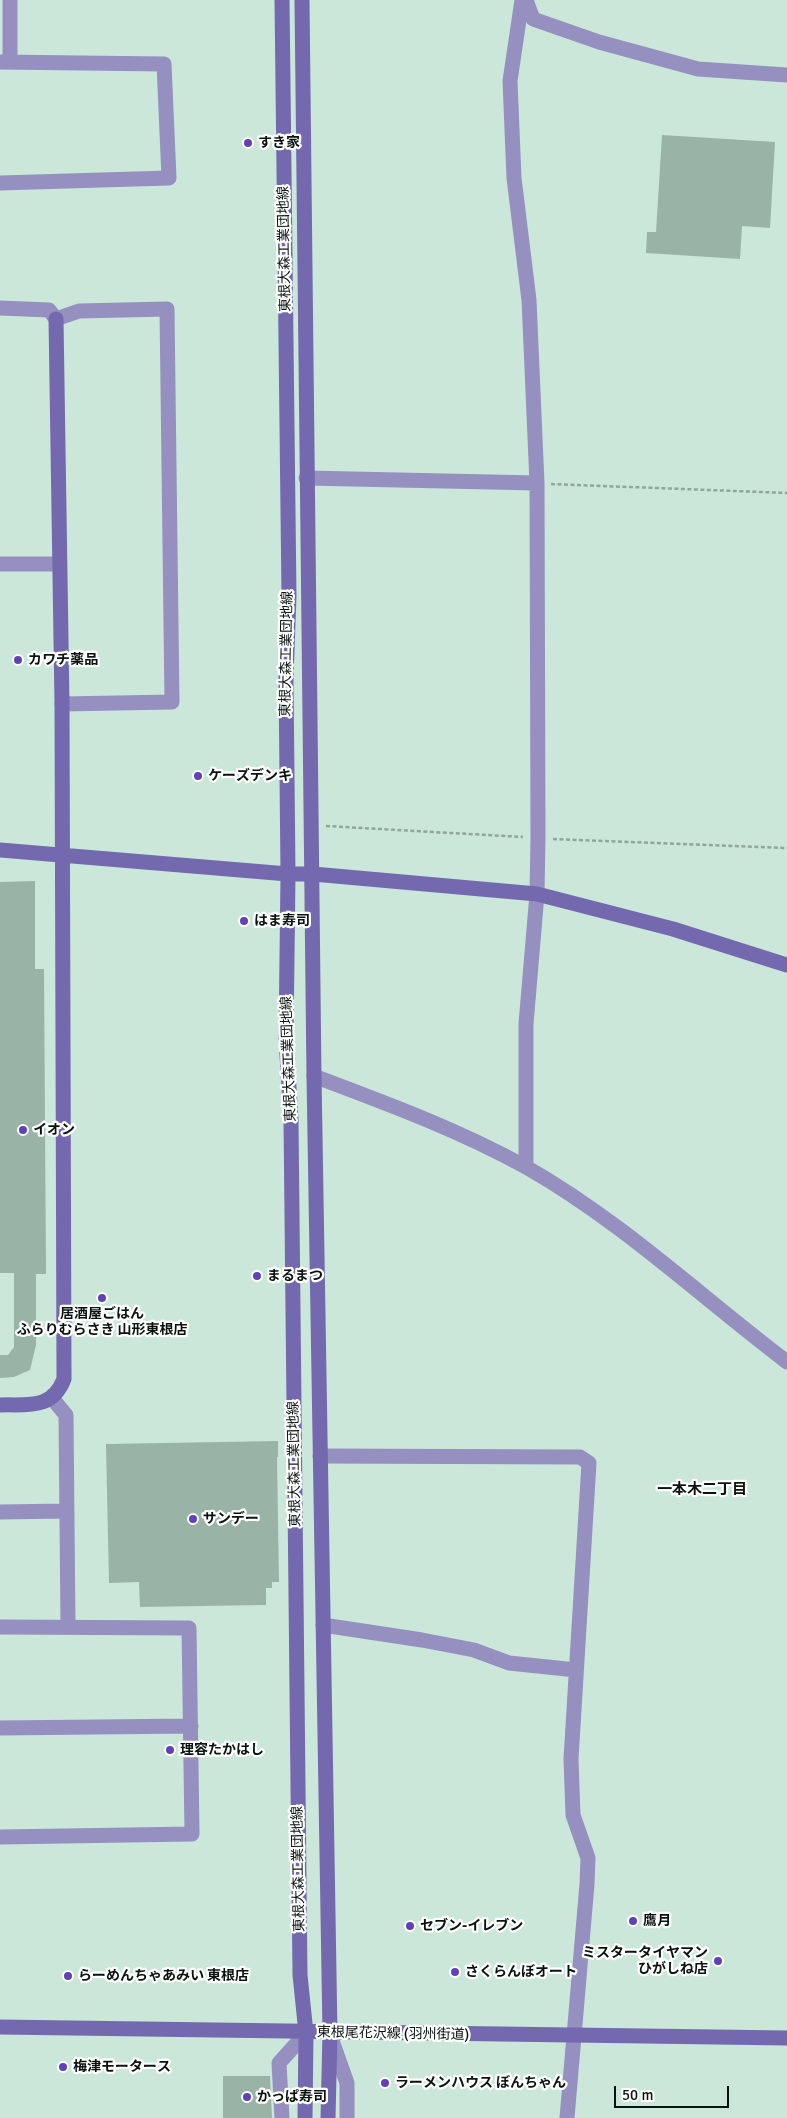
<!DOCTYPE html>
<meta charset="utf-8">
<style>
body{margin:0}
#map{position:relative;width:787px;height:2118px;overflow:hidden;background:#cbe7d9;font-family:Signika,sans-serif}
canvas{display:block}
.scale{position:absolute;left:614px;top:2086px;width:115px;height:22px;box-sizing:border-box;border:2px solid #09130f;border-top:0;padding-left:6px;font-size:15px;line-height:18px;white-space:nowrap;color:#09130f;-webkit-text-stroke:4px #fff;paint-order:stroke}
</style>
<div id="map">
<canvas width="787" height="2118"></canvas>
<div class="scale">50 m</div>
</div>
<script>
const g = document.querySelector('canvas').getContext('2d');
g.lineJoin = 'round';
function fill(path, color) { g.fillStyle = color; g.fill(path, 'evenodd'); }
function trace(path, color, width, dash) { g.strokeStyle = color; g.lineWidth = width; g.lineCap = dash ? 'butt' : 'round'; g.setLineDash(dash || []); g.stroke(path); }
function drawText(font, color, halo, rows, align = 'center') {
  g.font = font + ' Signika,"Noto Sans JP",sans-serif'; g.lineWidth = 4.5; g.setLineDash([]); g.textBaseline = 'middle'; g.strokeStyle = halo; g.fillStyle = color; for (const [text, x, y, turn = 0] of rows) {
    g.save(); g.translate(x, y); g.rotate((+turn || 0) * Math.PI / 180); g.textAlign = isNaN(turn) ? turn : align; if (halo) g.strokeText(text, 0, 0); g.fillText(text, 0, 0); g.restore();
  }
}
const building = new Path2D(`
 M662,135L775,142L770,228L742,226L740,259L646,253L647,232H656Z
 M35,881V969H44L46,1274H36V1345L30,1370L14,1377L0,1378V1355H8L14,1347V1273H0V882Z
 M278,1441V1457H277L279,1582H272V1588H266V1605L140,1607L139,1582L109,1583L106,1444Z
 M223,2076H270L272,2118H223Z`);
const path = new Path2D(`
 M551,484L787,493
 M326,826L523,837
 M553,839L787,848`);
const street = new Path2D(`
 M10,0V62
 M522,0L510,81L514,178L529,300L537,483L538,838L537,894L526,1024V1167
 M526,0L533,19L599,42L698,69L787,75
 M0,62L164,64L169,178L0,183
 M0,308L49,310L56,319L79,311L167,309L172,702L62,704
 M306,478L537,483
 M0,564H59
 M314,1076C386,1103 459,1130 526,1167C621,1221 700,1296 787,1362
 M52,1398L66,1415L68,1626
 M320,1456L580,1457L589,1463L571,1759L573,1815L588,1858L587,1884L567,2118
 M0,1512L66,1511
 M323,1625L422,1640L474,1650L509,1663L576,1670
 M0,1627L189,1628L192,1834L0,1837
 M0,1728L191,1726
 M330,2035L347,2083V2118
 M282,2118L279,2063L306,2033`);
const secondary = new Path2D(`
 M282,0L289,596L286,679L288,874L286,1039L291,1120L300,1975L306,2033L305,2118
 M302,0L314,1076L330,2033L328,2118
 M0,850L288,874H313L537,894L673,929L787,965
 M0,1405C28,1404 52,1410 64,1379L62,704L56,319
 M0,2027L787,2038`);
const markers = [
 [248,143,5,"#6041ba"],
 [18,660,5,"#6041ba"],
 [198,776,5,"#6041ba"],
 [244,921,5,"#6041ba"],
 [23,1130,5,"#6041ba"],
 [257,1276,5,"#6041ba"],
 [102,1298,5,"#6041ba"],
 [193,1519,5,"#6041ba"],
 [170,1750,5,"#6041ba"],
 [633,1921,5,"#6041ba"],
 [410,1926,5,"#6041ba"],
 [718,1961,5,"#6041ba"],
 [455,1972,5,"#6041ba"],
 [68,1976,5,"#6041ba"],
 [63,2067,5,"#6041ba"],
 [385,2083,5,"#6041ba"],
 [247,2097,5,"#6041ba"]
];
const poiNames = [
 ["すき家",258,143],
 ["カワチ薬品",28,660],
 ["ケーズデンキ",208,776],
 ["はま寿司",254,921],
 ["イオン",33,1130],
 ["まるまつ",267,1276],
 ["居酒屋ごはん",102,1314,"center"],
 ["ふらりむらさき 山形東根店",102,1330,"center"],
 ["サンデー",203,1519],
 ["理容たかはし",180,1750],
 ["鷹月",643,1921],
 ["セブン-イレブン",420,1926],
 ["ミスタータイヤマン",708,1953,"right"],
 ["ひがしね店",708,1969,"right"],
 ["さくらんぼオート",465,1972],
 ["らーめんちゃあみい 東根店",78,1976],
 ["梅津モータース",73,2067],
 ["ラーメンハウス ぼんちゃん",395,2083],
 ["かっぱ寿司",257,2097]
];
const streetNames = [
 ["東根大森工業団地線",285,249,-91],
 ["東根大森工業団地線",287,654,-89],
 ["東根大森工業団地線",289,1059,-92],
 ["東根大森工業団地線",295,1464,-91],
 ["東根大森工業団地線",299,1869,-91],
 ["東根尾花沢線 (羽州街道)",393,2034,1]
];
const neighbourhoodNames = [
 ["一本木二丁目",702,1490]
];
fill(building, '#99b4a7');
trace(path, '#90a69b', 2.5, [4, 2.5]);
trace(street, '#9690c1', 15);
trace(secondary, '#7469af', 15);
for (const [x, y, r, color] of markers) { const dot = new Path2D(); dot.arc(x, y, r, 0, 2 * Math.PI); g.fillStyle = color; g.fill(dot); trace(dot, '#fff', 2); }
drawText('bold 14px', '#09130f', '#fff', poiNames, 'left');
drawText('14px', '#09130f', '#fff', streetNames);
drawText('bold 15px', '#09130f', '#fff', neighbourhoodNames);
</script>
